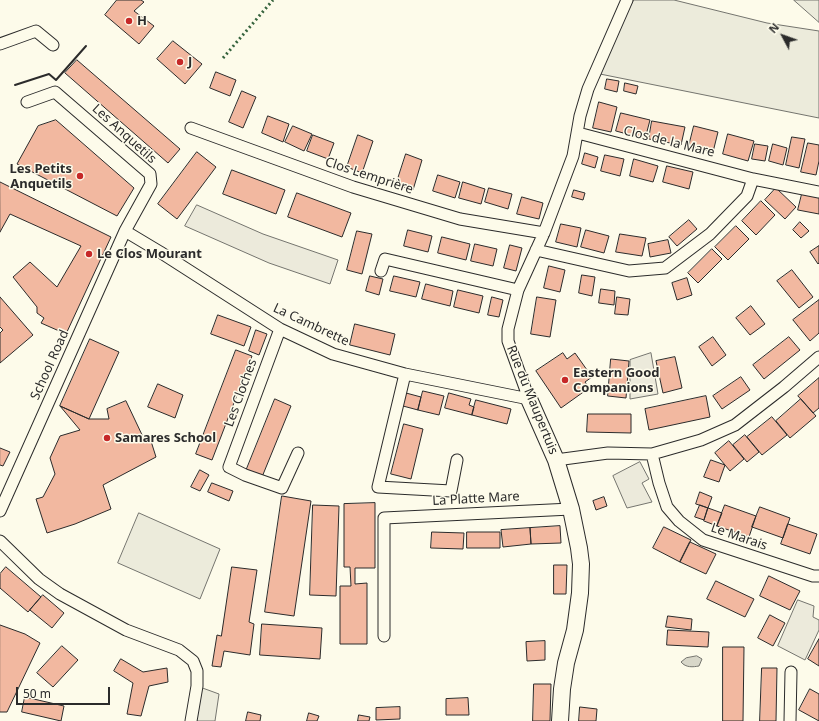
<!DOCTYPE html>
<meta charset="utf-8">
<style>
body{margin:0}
#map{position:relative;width:819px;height:721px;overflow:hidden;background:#fdfbea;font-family:"Noto Sans",sans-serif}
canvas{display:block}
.north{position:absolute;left:763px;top:16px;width:40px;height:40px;-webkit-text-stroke:3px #fdfbea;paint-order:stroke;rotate:311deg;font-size:11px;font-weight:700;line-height:16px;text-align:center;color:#2b2b2b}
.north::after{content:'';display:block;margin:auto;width:14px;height:18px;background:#2b2b2b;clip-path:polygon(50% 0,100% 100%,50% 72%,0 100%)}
.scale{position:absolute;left:16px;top:687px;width:94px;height:18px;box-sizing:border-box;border:2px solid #2b2b2b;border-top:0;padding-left:5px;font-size:12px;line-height:14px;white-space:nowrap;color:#2b2b2b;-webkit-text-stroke:3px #fdfbea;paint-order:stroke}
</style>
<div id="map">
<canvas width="819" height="721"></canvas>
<div class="north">N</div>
<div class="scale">50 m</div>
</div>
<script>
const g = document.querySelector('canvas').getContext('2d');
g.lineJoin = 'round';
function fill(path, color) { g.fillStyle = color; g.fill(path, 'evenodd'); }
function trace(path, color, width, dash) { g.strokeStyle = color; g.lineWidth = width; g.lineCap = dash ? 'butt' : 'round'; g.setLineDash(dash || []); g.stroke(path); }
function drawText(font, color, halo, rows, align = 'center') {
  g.font = font + ' "Noto Sans",sans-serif'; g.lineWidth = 3; g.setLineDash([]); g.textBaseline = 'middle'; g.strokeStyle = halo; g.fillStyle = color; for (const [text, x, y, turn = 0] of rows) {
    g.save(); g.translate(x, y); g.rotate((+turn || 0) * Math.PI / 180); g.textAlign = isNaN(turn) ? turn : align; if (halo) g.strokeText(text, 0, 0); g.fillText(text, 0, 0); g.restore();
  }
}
const green = new Path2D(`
 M634,0H674L767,23L819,31V118L595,73Z
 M794,0H819V22Z
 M139,513L220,549L200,599L118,563Z
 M197,686L219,694L215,721H191Z`);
const parking = new Path2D(`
 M197,205L263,234L338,260L330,284L269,263L185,226Z
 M651,353L658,394L630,399V360Z
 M640,462L649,479L642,483L652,502L627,508L613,476Z
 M798,600L814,606L813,617L819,620V630L805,660L778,646Z`);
const water = new Path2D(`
 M697,656L702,659L699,666C693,667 686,668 681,662L686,658Z`);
const building = new Path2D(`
 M117,0H141L144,2L134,11L154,26L139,44L105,15Z
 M173,41L202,64L185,84L157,59Z
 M77,60L180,149L168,163L65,73Z
 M216,72L236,80L230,96L210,88Z
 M607,79L619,81L617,92L605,89Z
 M625,83L638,86L636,94L624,91Z
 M242,91L256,97L243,128L229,122Z
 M599,102L617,107L611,132L593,128Z
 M621,113L650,120L645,139L616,131Z
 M268,116L289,124L283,142L262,133Z
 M56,120L134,188L117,216L17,164L38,126Z
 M652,121L685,127L681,145L649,139Z
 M293,126L312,134L304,151L285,142Z
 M694,126L718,132L713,152L689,146Z
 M728,134L754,141L748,161L723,154Z
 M313,135L334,143L328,159L307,151Z
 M358,135L373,141L362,173L347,167Z
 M792,137L805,139L799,168L786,165Z
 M808,143L819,145V161L816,175L801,172Z
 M755,144L768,146L765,161L752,159Z
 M773,144L787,148L783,165L769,161Z
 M197,152L216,167L177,219L158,204Z
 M585,153L598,157L595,168L582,164Z
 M406,154L422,160L413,190L396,185Z
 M605,155L624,159L620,176L601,171Z
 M634,159L658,166L653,182L630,176Z
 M667,166L693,172L689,189L663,182Z
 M232,170L285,190L276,214L223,194Z
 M438,175L460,182L455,198L433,191Z
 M0,182L111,237L66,334L41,323L44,318L37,313V307L13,277L30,262L57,287L81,246L10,214L0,232Z
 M463,182L485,189L481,204L459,198Z
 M489,188L512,194L508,209L485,202Z
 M776,188L796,207L785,219L765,200Z
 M574,190L585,193L583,200L572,197Z
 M297,193L351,213L342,237L288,217Z
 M802,194L819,197V214L798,210Z
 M522,197L543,203L539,219L517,214Z
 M761,201L775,215L756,235L742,221Z
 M689,220L697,229L677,246L669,237Z
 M800,222L809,231L801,238L793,230Z
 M561,224L581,228L577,247L556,242Z
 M736,226L749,239L728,260L715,247Z
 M408,230L432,236L428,252L404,246Z
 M586,230L609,236L604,253L581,247Z
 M357,231L372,234L362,274L347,270Z
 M620,234L646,238L642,256L616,252Z
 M442,237L470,244L466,260L438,253Z
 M668,240L671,253L650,257L648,244Z
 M475,244L497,249L493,266L471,261Z
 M510,245L522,248L516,271L504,268Z
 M819,246V263L818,264L810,252Z
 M712,249L722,259L698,283L688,273Z
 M549,266L565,270L560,292L544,288Z
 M792,270L813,297L799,308L777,281Z
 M582,275L595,277L592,296L579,293Z
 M370,276L383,279L379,295L366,291Z
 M394,276L420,282L416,297L390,291Z
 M687,278L692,295L677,300L672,283Z
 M426,284L453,291L450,306L422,299Z
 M601,289L615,291L614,305L599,303Z
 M458,290L483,296L479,313L454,307Z
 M0,297L33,335L0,363V333L3,330L0,327Z
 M492,297L503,300L499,317L488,315Z
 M537,297L556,300L550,337L531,334Z
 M617,297L630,299L628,315L615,314Z
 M819,300V333L810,341L793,320Z
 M751,306L765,324L750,335L736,318Z
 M218,315L251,327L244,346L211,334Z
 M355,324L395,334L390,355L350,345Z
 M256,330L267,334L259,355L249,351Z
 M713,337L726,355L712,366L699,347Z
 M789,337L800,350L764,379L753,365Z
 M90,339L119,352L89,419L60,406Z
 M236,350L252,356L212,460L196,454Z
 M563,353L567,359L575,353L592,377L585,382L589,388L561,408L536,371Z
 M675,357L682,388L663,393L656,361Z
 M611,359L629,361L626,398L608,396Z
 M741,377L750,390L722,409L713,396Z
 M819,378V408L813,413L798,396Z
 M158,384L183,395L175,418L148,407Z
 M423,391L444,396L439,415L418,410Z
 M406,393L421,397L418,410L403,406Z
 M449,393L471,399L469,405L474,407L472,415L445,408Z
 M706,396L710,417L649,430L645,409Z
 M275,399L291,406L262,477L246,471Z
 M801,399L816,416L790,438L776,421Z
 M476,400L511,409L507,424L472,415Z
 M126,401L144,439L150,438L156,457L103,485L111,509L75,524L47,533L36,499L43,497L55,474L50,458L60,436L80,430L60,406L89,419H109L107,409Z
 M588,414H631V433L587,432Z
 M772,417L787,435L762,455L747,437Z
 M404,424L423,429L411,479L391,474Z
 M745,435L759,452L747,462L733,445Z
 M729,441L744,459L730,471L715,453Z
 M0,448L10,452L3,466L0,465Z
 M711,460L725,465L719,482L704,477Z
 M200,470L209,475L200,491L191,487Z
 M212,483L233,491L229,501L208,492Z
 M700,492L712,497L708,508L696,504Z
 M282,496L311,501L294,616L265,612Z
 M604,497L607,506L596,510L593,501Z
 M375,503V568H355V584L367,583V644H340V586H351L350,567H344V504Z
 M313,505L339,506L336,596L310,595Z
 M700,505L708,508L704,520L695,517Z
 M725,505L756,516L749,537L717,526Z
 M760,507L790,518L783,538L752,527Z
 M708,508L722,513L717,526L704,521Z
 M788,524L817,534L810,554L781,544Z
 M560,526L561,543L531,544L530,528Z
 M664,527L691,540L680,562L653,548Z
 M530,528L531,544L503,547L501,530Z
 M432,532L464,533L463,549L431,548Z
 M467,532H500V548H467Z
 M690,542L716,554L706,574L680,562Z
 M554,565H567L566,594H554Z
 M6,567L41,597L28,612L0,588V574Z
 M232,567L257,570L249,622L254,624L250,655L224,651L221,667L212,666L217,635L221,636Z
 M769,576L800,591L790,610L760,596Z
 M716,581L754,599L745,617L707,599Z
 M43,595L64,613L52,628L30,610Z
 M770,615L785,623L773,646L758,638Z
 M668,616L692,619L691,630L666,627Z
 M262,624L322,628L320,659L260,655Z
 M0,625L25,634L40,643L7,712H0Z
 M668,630L709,632L708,647L667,645Z
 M819,639V666L808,659Z
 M545,641V660L527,661L526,642Z
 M62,646L78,660L53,687L37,673Z
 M723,647H744L743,721H723Z
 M121,659L143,672L167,668L168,682L149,686L141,716L127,714L133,683L114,671Z
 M762,668H777L776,721H760Z
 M534,684H551L550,721H533Z
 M810,689L819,694V721L799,710Z
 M25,697L64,706L61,721L22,712Z
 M468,698L469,715H446V699Z
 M400,707V719L376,720V708Z
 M580,707L597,709L596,721H579Z
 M248,712L261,715L260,721H246Z
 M309,713L319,716L317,721H307Z
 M359,715L370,717L369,721H358Z`);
const street = new Path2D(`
 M0,44L36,31L53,45
 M191,128L353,187L460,219L544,233
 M578,133L753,179
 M125,231L160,252L280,329L333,354L405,374L529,399
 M536,250L629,271L665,268L710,234L747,196L753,179L819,192
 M381,271L385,259L518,290
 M280,329L229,467L245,475L282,488L298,453
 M405,374L378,487L451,491L457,460
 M529,399L508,341V329L518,290L544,233L573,156L580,116L588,89L627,0
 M652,454L659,483L667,507L679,521L703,540L813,576H819
 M556,460L608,453L652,454L701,440L735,425L784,387L819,357
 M0,511L125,231L151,184L150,174L55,92L27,102
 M0,541L39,579L60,594L126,630L179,650L193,661L197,671V686L191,721
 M384,636V518L571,509
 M790,721L791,672`);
const secondary = new Path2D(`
 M529,399L556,460L571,509L579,548L581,564L580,593L575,630L566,663L562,689L560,721`);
const hedge = new Path2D(`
 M223,58L273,0`);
const wall = new Path2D(`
 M15,85L49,74L56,80L86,46`);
const markers = [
 [129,21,4,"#c62828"],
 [180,62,4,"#c62828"],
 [80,176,4,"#c62828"],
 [89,254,4,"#c62828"],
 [565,380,4,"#c62828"],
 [107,438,4,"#c62828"]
];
const poiNames = [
 ["H",137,21],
 ["J",188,62],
 ["Les Petits",72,169,"right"],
 ["Anquetils",72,184,"right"],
 ["Le Clos Mourant",97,254],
 ["Eastern Good",573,373],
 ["Companions",573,388],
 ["Samares School",115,438]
];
const streetNames = [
 ["Les Anquetils",124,134,42],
 ["Clos de la Mare",669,142,14],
 ["Clos Lemprière",369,176,18],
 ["La Cambrette",311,325,25],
 ["School Road",50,365,-66],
 ["Les Cloches",241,393,-70],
 ["Rue du Maupertuis",532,400,68],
 ["La Platte Mare",476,499,-3],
 ["Le Marais",739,537,19]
];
fill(green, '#ecebdb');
trace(green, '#74746e', 1);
fill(parking, '#eceadb');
trace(parking, '#74746e', 1);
fill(water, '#d8d7c9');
trace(water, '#74746e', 1);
fill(building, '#f2b8a0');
trace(building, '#2b2b2b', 1);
trace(street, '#2b2b2b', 13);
trace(secondary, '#2b2b2b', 18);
trace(street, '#fdfbea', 11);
trace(secondary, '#fdfbea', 16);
trace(hedge, '#34623c', 3, [2, 3]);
trace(wall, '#2b2b2b', 2);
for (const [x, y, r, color] of markers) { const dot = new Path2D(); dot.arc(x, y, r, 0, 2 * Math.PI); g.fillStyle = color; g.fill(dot); trace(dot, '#fdfbea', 1.5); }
drawText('bold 13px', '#2b2b2b', '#fdfbea', poiNames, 'left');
drawText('13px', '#2b2b2b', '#fdfbea', streetNames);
</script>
